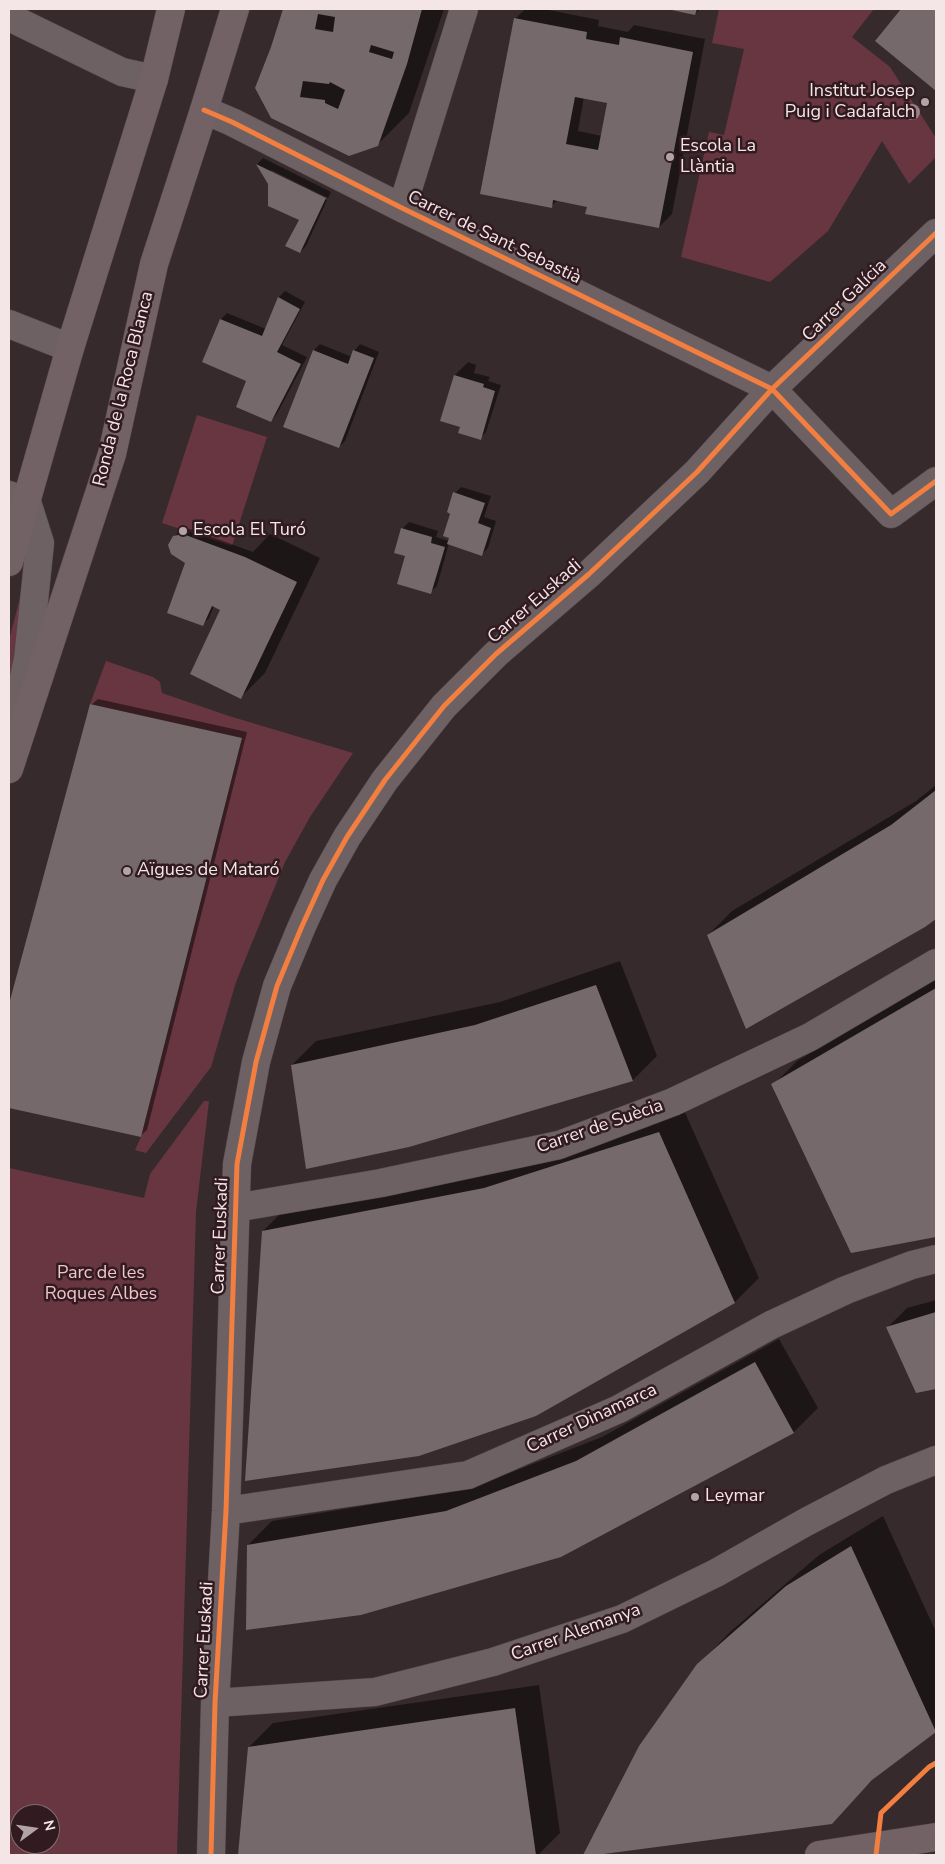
<!DOCTYPE html>
<meta charset="utf-8">
<style>
body{margin:0}
#map{position:relative;width:945px;height:1864px;overflow:hidden;background:#372a2c;font-family:"Nunito Sans",sans-serif}
canvas{display:block}
.frame{position:absolute;inset:0;border:10px solid #f4e5e7;pointer-events:none}
.north{position:absolute;left:10px;top:1804px;width:50px;height:50px;box-sizing:border-box;background:#311b20;border:1px solid #7f6c70;border-radius:50%;rotate:76deg;font-size:14px;font-weight:700;line-height:20px;text-align:center;color:#f4e5e7}
.north::after{content:'';display:block;margin:auto;width:18px;height:22px;background:#b2a4a6;clip-path:polygon(50% 0,100% 100%,50% 72%,0 100%)}
</style>
<div id="map">
<canvas width="945" height="1864"></canvas>
<div class="frame"></div>
<div class="north">N</div>
</div>
<script>
const g = document.querySelector('canvas').getContext('2d');
g.lineJoin = 'round';
function fill(path, color) { g.fillStyle = color; g.fill(path, 'evenodd'); }
function trace(path, color, width, dash) { g.strokeStyle = color; g.lineWidth = width; g.lineCap = dash ? 'butt' : 'round'; g.setLineDash(dash || []); g.stroke(path); }
function drawText(font, color, halo, rows, align = 'center') {
  g.font = font + ' "Nunito Sans",sans-serif'; g.lineWidth = 5; g.setLineDash([]); g.textBaseline = 'middle'; g.strokeStyle = halo; g.fillStyle = color; for (const [text, x, y, turn = 0] of rows) {
    g.save(); g.translate(x, y); g.rotate((+turn || 0) * Math.PI / 180); g.textAlign = isNaN(turn) ? turn : align; if (halo) g.strokeText(text, 0, 0); g.fillText(text, 0, 0); g.restore();
  }
}
const green = new Path2D(`
 M719,9H874L852,37L890,67L936,138V157L909,184L882,141L828,231L770,282L681,257L709,132L724,135L744,49L712,43Z
 M197,415L267,437L232,546L162,523Z
 M27,571L9,738V640Z
 M106,661L153,677L160,682L162,693L229,716L353,753L310,817L285,862L236,982L211,1067L146,1153L135,1150L141,1137L242,739L90,704Z
 M204,1101H209L196,1212L177,1855H9V1168L144,1198L150,1174ZM20,1814H50V1844H20Z`);
const shadow = new Path2D(`
 M285,9H444L409,113L377,145L272,117L277,33Z
 M525,9H544L599,20L598,26L628,32L634,25L705,39L672,214L659,227L588,206L558,200L551,206L515,19ZM584,97L608,102L602,136L578,131Z
 M669,9H700L695,14Z
 M903,9H936V90L877,41Z
 M263,158L331,192L328,198L271,170V173L327,200L306,246L300,252L301,219L269,184L257,164Z
 M285,291L305,302L282,345L307,357L277,414L271,421L248,380L203,361L221,319L227,313L266,329L279,297Z
 M320,344L352,357L354,351L360,344L379,352L345,441L339,447L314,350Z
 M468,362L476,365L474,373L490,377L488,381L501,385L486,432L480,438L461,426L442,420L455,375Z
 M461,487L491,496L484,517L496,521L488,548L482,554L449,543L437,586L430,592L407,556L402,529L409,522L438,531L436,537L449,541L455,493Z
 M190,529L253,552L270,534L320,558L265,673L241,697L224,605L214,606L209,618L203,624L187,562L174,537L180,530Z
 M98,699L247,732L147,1130L140,1136L9,1106V1008L91,705Z
 M936,785V917L924,926L708,935L732,911L916,801Z
 M620,961L657,1056L633,1080L409,1146L292,1065L316,1041L500,1002Z
 M936,979V1234L852,1252L773,1085L797,1061Z
 M683,1108L759,1278L735,1302L535,1414L263,1231L287,1207Z
 M936,1300V1388L916,1392L888,1327L907,1308Z
 M779,1339L818,1408L794,1432L560,1556L248,1545L272,1521L471,1488L602,1437Z
 M883,1516L936,1632V1730L879,1773L831,1823L584,1855L640,1747L698,1665L730,1632L819,1555Z
 M539,1685L560,1833L538,1855H239L249,1747L273,1723Z`);
const building = new Path2D(`
 M283,9H362L371,10L372,9H422L407,64L378,146L349,156L271,118L255,88L271,47ZM318,14L335,17L333,32L315,29ZM371,45L394,52L392,59L369,52ZM303,81L329,84L330,82L345,90L338,109L325,103V100L300,97Z
 M667,9H697L695,15Z
 M901,9H936V91L875,41Z
 M514,18L587,32L586,39L619,45L620,37L693,52L659,228L585,214L587,207L553,200L552,208L480,194ZM575,97L607,103L598,150L566,144Z
 M256,164L326,198L300,253L285,246L299,220L268,206V184Z
 M278,297L300,309L277,352L301,364L271,422L236,407L246,381L202,362L220,319L262,336Z
 M313,350L348,364L353,350L374,358L339,448L283,427Z
 M454,375L484,384L483,387L495,391L481,440L458,433L460,427L440,421Z
 M453,492L485,503L478,523L491,528L482,556L447,544L449,538L443,536L450,514L447,512Z
 M401,528L432,537L431,543L445,547L431,594L397,584L405,556L394,553Z
 M183,534L245,557L297,582L241,699L190,674L220,610L212,606L203,626L167,613L185,563L171,554L168,545L173,536Z
 M90,704L242,738L141,1137L9,1108V1004Z
 M936,790V919L925,927L746,1029L707,935L891,825Z
 M596,985L633,1081L409,1147L306,1169L291,1065L475,1025Z
 M936,988V1237L851,1253L771,1084Z
 M659,1132L735,1303L536,1416L419,1456L245,1481L262,1231L484,1188Z
 M936,1312V1389L916,1393L886,1327Z
 M755,1362L794,1433L561,1557L361,1615L246,1630L247,1545L446,1511L576,1461Z
 M851,1546L936,1732L872,1780L832,1824L596,1855H583L639,1746L697,1664L786,1586Z
 M515,1708L536,1855H238L248,1747Z`);
const street = new Path2D(`
 M9,17L122,72L154,79
 M204,110L232,122L402,208L772,389L891,514L936,481
 M402,208L464,9
 M9,324L70,348
 M9,495L27,502L40,543L28,659L14,722
 M235,1208L381,1183L559,1145L673,1102L810,1037L936,963
 M226,1511L468,1475L619,1409L771,1325L846,1290L912,1265L936,1259
 M215,1703L375,1692L493,1662L622,1619L716,1573L806,1522L886,1480L936,1460
 M211,1855L215,1703L226,1511L237,1164L256,1062L277,986L302,926L323,880L347,837L385,780L444,706L496,654L589,574L697,472L772,389L936,233`);
const secondary = new Path2D(`
 M9,562L70,348L154,79L171,9
 M9,769L112,454L154,264L204,110L235,9
 M819,1855L936,1837`);
const cycleway = new Path2D(`
 M204,110L232,122L402,208L772,389L891,514L936,481
 M211,1855L215,1703L226,1511L237,1164L256,1062L277,986L302,926L323,880L347,837L385,780L444,706L496,654L589,574L697,472L772,389L936,233
 M876,1855L881,1813L929,1767L936,1763`);
const trees = [
 [912,112]
];
const markers = [
 [925,102,5,"#b2a4a6"],
 [670,157,5,"#b2a4a6"],
 [183,531,5,"#b2a4a6"],
 [127,871,5,"#b2a4a6"],
 [695,1497,5,"#b2a4a6"]
];
const poiNames = [
 ["Institut Josep",915,92,"right"],
 ["Puig i Cadafalch",915,113,"right"],
 ["Escola La",680,147],
 ["Llàntia",680,168],
 ["Escola El Turó",193,531],
 ["Aïgues de Mataró",137,871],
 ["Leymar",705,1497]
];
const streetNames = [
 ["Carrer de Sant Sebastià",494,238,26],
 ["Carrer Galícia",845,301,-44],
 ["Ronda de la Roca Blanca",124,389,-76],
 ["Carrer Euskadi",535,602,-41],
 ["Carrer de Suècia",600,1127,-19],
 ["Carrer Euskadi",221,1236,-88],
 ["Carrer Dinamarca",592,1419,-25],
 ["Carrer Alemanya",576,1633,-20],
 ["Carrer Euskadi",205,1640,-87]
];
const parkNames = [
 ["Parc de les",101,1274],
 ["Roques Albes",101,1295]
];
fill(green, '#673641');
fill(shadow, '#0007');
fill(building, '#75696b');
trace(street, '#514547', 29);
trace(secondary, '#514547', 29);
trace(street, '#6d6163', 28);
trace(secondary, '#726265', 28);
trace(cycleway, '#f27e40', 5);
g.fillStyle = '#9d7e83';
for (const [x, y] of trees) { g.beginPath(); g.arc(x, y, 8, 0, 2 * Math.PI); g.fill(); }
for (const [x, y, r, color] of markers) { const dot = new Path2D(); dot.arc(x, y, r, 0, 2 * Math.PI); g.fillStyle = color; g.fill(dot); trace(dot, '#311b20', 2); }
drawText('18px', '#f4e5e7', '#311b20', poiNames, 'left');
drawText('18px', '#f4e5e7', '#311b20', streetNames);
drawText('18px', '#f1c3cb', '#311b20', parkNames);
</script>
